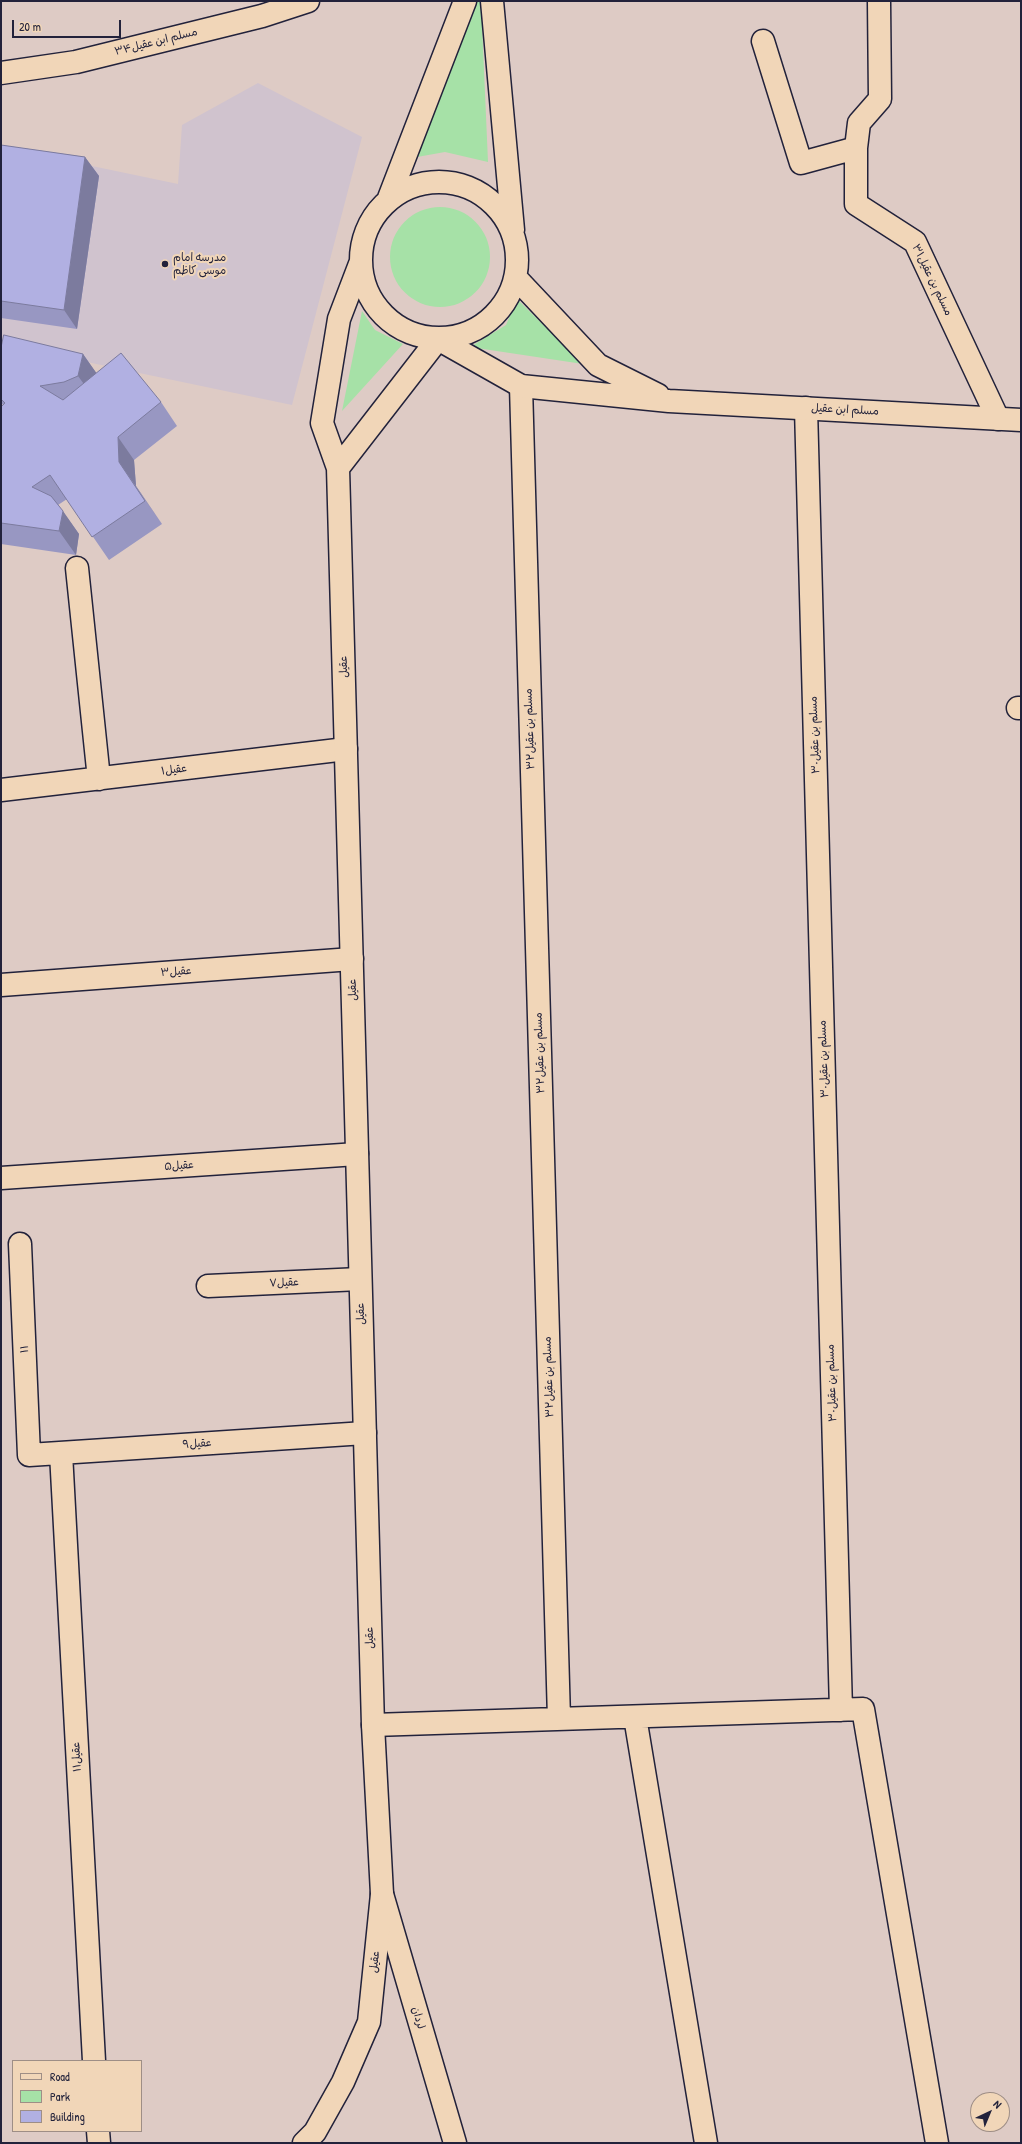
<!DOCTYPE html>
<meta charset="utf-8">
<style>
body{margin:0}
#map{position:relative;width:1022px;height:2144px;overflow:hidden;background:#decbc5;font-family:"Patrick Hand",sans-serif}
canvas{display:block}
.frame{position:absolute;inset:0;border:2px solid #22223b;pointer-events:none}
.legend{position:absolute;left:12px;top:2060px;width:130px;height:72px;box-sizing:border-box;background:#f1d6b8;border:1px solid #9e8e86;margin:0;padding:5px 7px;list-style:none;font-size:12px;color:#22223b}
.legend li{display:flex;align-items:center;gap:8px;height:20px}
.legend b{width:20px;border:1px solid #9e8e86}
.north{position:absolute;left:970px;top:2092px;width:40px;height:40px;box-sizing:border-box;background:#f1d6b8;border:1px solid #9e8e86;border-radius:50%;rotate:44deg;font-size:11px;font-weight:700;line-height:16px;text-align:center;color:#22223b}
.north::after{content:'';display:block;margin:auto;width:14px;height:18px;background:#22223b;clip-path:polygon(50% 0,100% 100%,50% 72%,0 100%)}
.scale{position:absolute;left:12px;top:20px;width:109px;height:18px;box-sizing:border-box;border:2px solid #22223b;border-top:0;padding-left:5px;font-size:12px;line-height:14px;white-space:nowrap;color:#22223b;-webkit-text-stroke:3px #f1d6b8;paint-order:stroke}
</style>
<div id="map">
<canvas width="1022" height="2144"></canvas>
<div class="frame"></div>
<ul class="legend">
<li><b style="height:5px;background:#f1d6b8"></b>Road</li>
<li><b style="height:11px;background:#a6e1a7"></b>Park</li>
<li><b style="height:11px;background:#b1b0e2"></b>Building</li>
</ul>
<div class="north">N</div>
<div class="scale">20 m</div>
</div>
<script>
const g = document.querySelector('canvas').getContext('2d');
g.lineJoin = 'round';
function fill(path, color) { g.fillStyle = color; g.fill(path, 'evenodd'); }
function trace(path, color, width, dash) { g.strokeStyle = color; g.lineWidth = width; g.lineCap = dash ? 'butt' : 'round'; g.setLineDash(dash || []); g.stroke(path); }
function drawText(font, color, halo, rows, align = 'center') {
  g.font = font + ' "Patrick Hand","Playpen Sans Arabic",sans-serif'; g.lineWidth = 4; g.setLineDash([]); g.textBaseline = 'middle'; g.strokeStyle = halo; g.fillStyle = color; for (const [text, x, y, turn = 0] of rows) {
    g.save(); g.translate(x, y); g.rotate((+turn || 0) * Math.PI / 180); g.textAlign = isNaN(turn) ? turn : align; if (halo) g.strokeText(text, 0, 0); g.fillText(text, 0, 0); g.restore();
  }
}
const built = new Path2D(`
 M258,83L362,137L292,405L1,344V147L178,184L182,125Z`);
const green = new Path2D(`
 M473,1H481L488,162L445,152L417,157Z
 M390 257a50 50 0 1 1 100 0a50 50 0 1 1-100 0Z
 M517,299L583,364L470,347L506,325Z
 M362,311L375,330L403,344L342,411Z`);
const minor = new Path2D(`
 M879,2L880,99L859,123L856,148V204L915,242L998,419
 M763,41L801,163L856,148
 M1,73L76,62L262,16L308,1
 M521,386L559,1719
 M806,408L841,1710
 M77,568L99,779
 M1018,708H1021
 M1,790L346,749
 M1,985L352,959
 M1,1178L357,1154
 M20,1244L29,1455L365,1433
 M208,1286L360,1279
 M61,1453L94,2061
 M635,1717L706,2143
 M373,1725L863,1709L937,2143
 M382,1894L455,2143
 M98,2131L99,2143`);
const tertiary = new Path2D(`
 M492,1L513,230
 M361 260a78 78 0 1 1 156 0a78 78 0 1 1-156 0Z
 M389,198L465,1
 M516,278L598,365L658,395
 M338,468L438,339L521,386L669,401L1021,420
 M304,2143L315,2132L343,2082L369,2022L382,1894L373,1725L338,468L322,423L339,319L360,264`);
const wall = new Path2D(`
 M1,145L85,157L99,176L77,329L1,318Z
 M1,348L83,354L96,373L161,402L177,426L134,460L136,486L162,524L109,560L67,499L58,505L79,534L76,555L1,544V407L3,405L1,403Z`);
const shadedWall = new Path2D(`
 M85,157L99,176L77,329L64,310Z
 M83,354L100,378L95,399L78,376Z
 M118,437L134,460L136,486L162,524L119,462Z
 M63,511L79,534L76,555L59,531Z`);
const building = new Path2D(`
 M1,145L85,157L64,310L1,301Z
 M4,335L83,354L78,376L64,382L40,386L63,400L121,353L161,402L118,437L119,462L145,501L92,537L50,475L32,487L51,496L63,511L59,531L1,523V407L5,403L1,399V348Z`);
const markers = [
 [165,264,4,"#22223b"]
];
const streetNames = [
 ["مسلم ابن عقیل۳۴",156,42,-14],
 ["مسلم بن عقیل۳۱",932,280,64],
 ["مسلم ابن عقیل",845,410,3],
 ["عقیل",344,667,-92],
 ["مسلم بن عقیل۳۲",530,729,-92],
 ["مسلم بن عقیل۳۰",815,735,-92],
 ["عقیل۱",174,770,-7],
 ["عقیل۳",176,972,-4],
 ["عقیل",353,990,-92],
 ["مسلم بن عقیل۳۲",540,1053,-92],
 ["مسلم بن عقیل۳۰",824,1059,-92],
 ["عقیل۵",179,1166,-4],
 ["عقیل۷",284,1283,-2],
 ["عقیل",361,1314,-92],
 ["۱۱",25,1349,-92],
 ["مسلم بن عقیل۳۲",549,1377,-92],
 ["مسلم بن عقیل۳۰",832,1383,-92],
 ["عقیل۹",197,1444,-4],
 ["عقیل",370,1638,-92],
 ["عقیل۱۱",77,1757,-93],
 ["عقیل",375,1962,-84],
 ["لردان",418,2018,74]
];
const poiNames = [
 ["مدرسه امام",173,258],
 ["موسی کاظم",173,271]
];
fill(built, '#d0c3ce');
fill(green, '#a6e1a7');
trace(minor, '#22223b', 25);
trace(tertiary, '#22223b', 25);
trace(minor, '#f1d6b8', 22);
trace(tertiary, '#f1d6b8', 22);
fill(wall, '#9897c2');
fill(shadedWall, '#7c7b9e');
fill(building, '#b1b0e2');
trace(building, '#7c7b9e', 1);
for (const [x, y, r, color] of markers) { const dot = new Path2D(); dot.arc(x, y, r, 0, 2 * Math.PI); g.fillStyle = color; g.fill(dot); trace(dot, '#f1d6b8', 1.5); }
drawText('11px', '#22223b', '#f1d6b8', streetNames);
drawText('11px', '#22223b', '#f1d6b8', poiNames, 'left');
</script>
